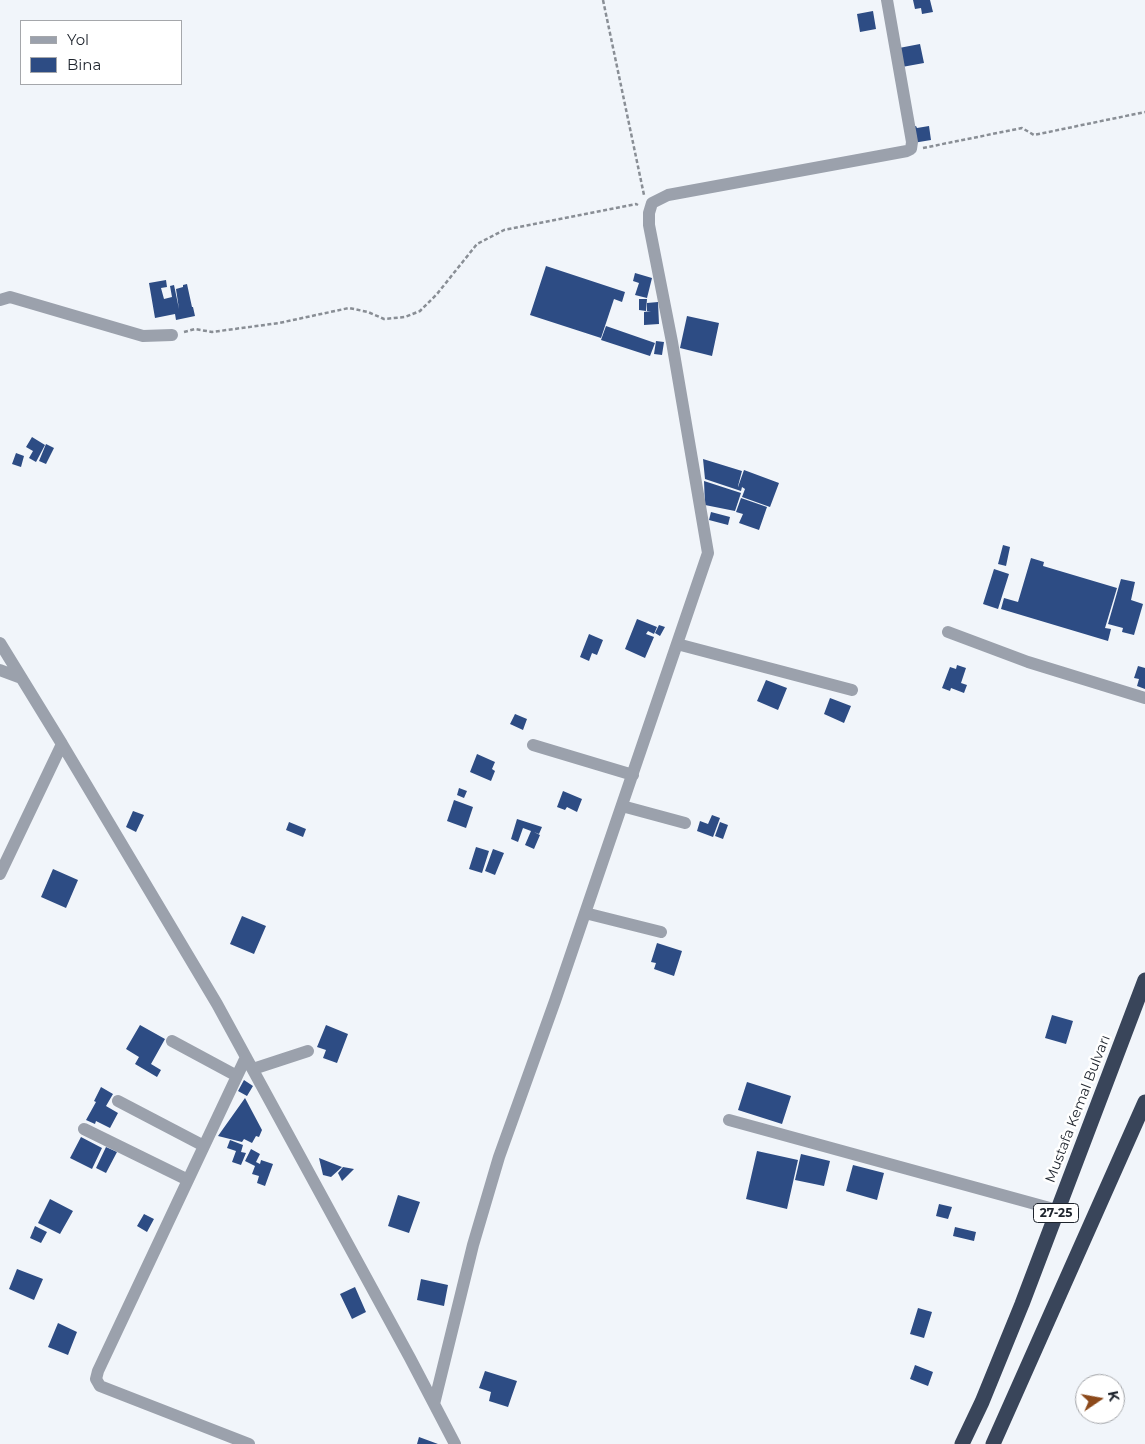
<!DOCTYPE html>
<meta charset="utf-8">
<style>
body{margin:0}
#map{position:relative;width:1145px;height:1444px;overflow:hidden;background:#f1f5fa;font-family:Montserrat,sans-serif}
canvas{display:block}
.legend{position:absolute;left:20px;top:20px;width:162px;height:65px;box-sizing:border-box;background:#fff;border:1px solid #a5a7ab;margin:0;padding:6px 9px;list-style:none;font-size:15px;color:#1e242d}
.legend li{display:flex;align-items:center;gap:10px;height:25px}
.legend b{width:25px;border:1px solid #a5a7ab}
.north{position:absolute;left:1075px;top:1374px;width:50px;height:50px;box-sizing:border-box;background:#fff;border:1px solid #a5a7ab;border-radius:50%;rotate:78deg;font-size:14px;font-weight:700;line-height:20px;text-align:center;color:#1e242d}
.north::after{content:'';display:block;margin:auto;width:18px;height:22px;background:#8c491a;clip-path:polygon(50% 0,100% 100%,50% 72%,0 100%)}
</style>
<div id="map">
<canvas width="1145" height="1444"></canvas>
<ul class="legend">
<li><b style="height:6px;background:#9ba1ac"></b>Yol</li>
<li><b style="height:14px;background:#2d4c84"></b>Bina</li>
</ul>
<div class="north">K</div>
</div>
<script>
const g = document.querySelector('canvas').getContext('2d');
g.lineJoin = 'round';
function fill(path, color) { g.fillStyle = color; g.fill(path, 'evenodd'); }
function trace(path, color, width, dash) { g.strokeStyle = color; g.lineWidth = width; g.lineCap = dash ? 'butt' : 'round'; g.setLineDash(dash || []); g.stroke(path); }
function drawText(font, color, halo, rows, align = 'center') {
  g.font = font + ' Montserrat,sans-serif'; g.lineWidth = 5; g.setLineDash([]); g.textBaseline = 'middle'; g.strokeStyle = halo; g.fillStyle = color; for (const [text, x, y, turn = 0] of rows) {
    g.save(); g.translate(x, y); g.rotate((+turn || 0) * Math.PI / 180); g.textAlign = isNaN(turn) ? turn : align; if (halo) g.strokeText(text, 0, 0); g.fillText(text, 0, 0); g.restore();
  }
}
const building = new Path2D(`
 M913,0H930L933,12L922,14L921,8L915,9Z
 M873,11L876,29L860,32L857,14Z
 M920,44L924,63L902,67L899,48Z
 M916,126L917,128L929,126L931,140L913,143L910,127Z
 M546,266L625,292L622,302L614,299L601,338L530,315Z
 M635,273L652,278L647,298L635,295L639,283L633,281Z
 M166,280L167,287L161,288L164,299L172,297L170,286L174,285L179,309L186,308L179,309L176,289L183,287V285L187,284L192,307H193L195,316L176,320L175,314L155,318L149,283Z
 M639,299H647L646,311L639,310Z
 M658,302L659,324L644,325V312L651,311H647V303Z
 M687,316L719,323L712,356L680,348Z
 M606,326L655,343L650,356L601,340Z
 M656,341L664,342L662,355L654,354Z
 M32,437L45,445L36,462L29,458L33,451L26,447Z
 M46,444L54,448L46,464L39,461Z
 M16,453L24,456L21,467L12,464Z
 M703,459L742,471L738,486V487L744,470L779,483L770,507L742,497L745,489L742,487L741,491L705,479Z
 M704,481L741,493L735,511L705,505Z
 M741,498L767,507L759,530L739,523L743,514L736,512Z
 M711,512L730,517L728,525L709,520Z
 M1003,545L1010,547L1006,566L998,564Z
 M1031,558L1044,562L1043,566L1117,588L1105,628L1111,629L1108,641L1001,609L1004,598L1018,602Z
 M994,569L1009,574L998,609L983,604Z
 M1121,579L1135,582L1131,600L1143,604L1134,635L1122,632L1123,628L1108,624Z
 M637,619L657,627L654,634L648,631L646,634L654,637L645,658L625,649Z
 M659,625L665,627L660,636L655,633Z
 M589,634L603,640L597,655L592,653L589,661L580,657Z
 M957,665L966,668L961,683L967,685L964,693L951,688L950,691L942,688L950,667L956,669Z
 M1138,666L1145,668V689L1137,686L1139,679L1134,678Z
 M766,680L787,688L778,710L757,701Z
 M830,698L851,706L844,723L824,714Z
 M515,714L527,719L523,730L510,724Z
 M477,754L495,762L492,769L495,771L491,781L470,772Z
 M459,788L467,791L464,798L457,795Z
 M563,791L582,799L577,812L567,807L565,810L557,807Z
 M454,800L473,807L466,828L447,821Z
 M133,811L144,815L136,832L126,827Z
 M712,815L720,818L713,837L697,831L700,821L708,824Z
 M517,819L542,827L539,834L534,832L540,835L534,849L525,845L531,831L523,828L518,842L511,839Z
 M289,822L306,829L303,837L286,830Z
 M720,822L728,825L723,839L715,836Z
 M476,847L489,851L482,873L469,869Z
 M493,849L504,853L495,875L485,871Z
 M53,869L78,880L66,908L41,897Z
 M242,916L266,926L254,954L230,944Z
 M657,943L682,951L674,976L654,969L656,963L651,962Z
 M1052,1015L1073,1021L1066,1044L1045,1038Z
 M140,1025L165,1039L151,1064L161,1070L157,1077L135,1064L139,1057L126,1049Z
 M326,1025L348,1034L337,1063L323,1058L326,1050L317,1047Z
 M244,1080L253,1086L247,1096L238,1091Z
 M747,1082L791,1096L782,1124L738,1110Z
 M101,1087L113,1094L106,1106L118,1113L110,1128L96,1121L95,1124L86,1120L96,1102L94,1101Z
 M245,1098L262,1130L259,1137L256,1136L252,1143L244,1139L242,1142L218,1136Z
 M81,1137L102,1148L92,1169L70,1158Z
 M230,1140L243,1145L241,1152L246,1153L241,1165L232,1162L236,1151L227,1148Z
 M106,1147L117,1152L106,1173L96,1168Z
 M251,1149L260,1154L256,1162L260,1164L261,1160L273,1164L265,1186L257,1183L259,1176L252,1174L255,1166L245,1161Z
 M757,1151L798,1160L787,1209L746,1199Z
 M801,1154L830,1161L824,1186L795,1180Z
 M319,1158L342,1167L331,1177L323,1175Z
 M853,1165L884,1173L877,1200L846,1191Z
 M343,1167L354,1169L342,1181L338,1173Z
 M398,1195L420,1202L409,1233L388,1226Z
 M50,1199L73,1211L60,1234L38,1223Z
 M939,1204L952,1207L948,1219L936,1216Z
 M144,1214L154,1219L147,1232L137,1226Z
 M35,1226L47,1232L41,1243L30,1238Z
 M955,1227L976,1232L974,1241L953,1236Z
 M17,1269L43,1279L34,1300L9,1289Z
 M421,1279L448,1285L444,1306L417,1300Z
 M355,1287L366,1312L352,1319L340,1294Z
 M918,1308L932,1312L924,1338L910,1334Z
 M58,1323L77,1332L68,1355L48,1347Z
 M915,1365L933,1372L928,1386L910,1379Z
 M485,1371L517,1381L508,1407L489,1401L491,1392L479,1388Z
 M419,1437L438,1444H417Z`);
const path = new Path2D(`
 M603,0L644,195
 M923,148L1022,128L1034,135L1145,112
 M184,332L195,329L212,332L279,323L349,308L368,312L384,319L405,317L420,311L437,294L477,244L504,230L636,204L638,205`);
const minor = new Path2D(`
 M0,300L10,297L143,336L172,335
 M948,632L1028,662L1145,698
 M0,643L62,744L0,874
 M677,644L852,690
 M0,670L21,678
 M62,744L217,1004L410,1358L455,1444
 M533,745L633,775
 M622,806L685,823
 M585,913L661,932
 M172,1041L237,1076
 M246,1057L98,1371L96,1379L100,1386L249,1444
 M253,1069L308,1051
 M118,1101L204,1146
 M729,1120L1057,1210
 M84,1129L188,1180
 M434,1404L473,1245L499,1157L555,1001L708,553L672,342L649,225V213L652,203L668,195L907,151L911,149L912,142L887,0`);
const highway = new Path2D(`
 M962,1444L982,1402L1022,1304L1145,980
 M993,1444L1145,1102`);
const shields = [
 [1056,1213,45]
];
const shieldNames = [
 ["27-25",1056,1213]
];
const streetNames = [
 ["Mustafa Kemal Bulvarı",1078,1109,-69]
];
fill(building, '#2d4c84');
trace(path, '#898e95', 2.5, [4, 2.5]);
trace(minor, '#9ba1ac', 12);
trace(highway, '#39455a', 15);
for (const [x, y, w] of shields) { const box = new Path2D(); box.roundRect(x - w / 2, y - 9.5, w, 19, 4); g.fillStyle = '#fff'; g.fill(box); trace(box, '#1e242d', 1); }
drawText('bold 12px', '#1e242d', null, shieldNames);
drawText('14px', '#1e242d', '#fff', streetNames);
</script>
